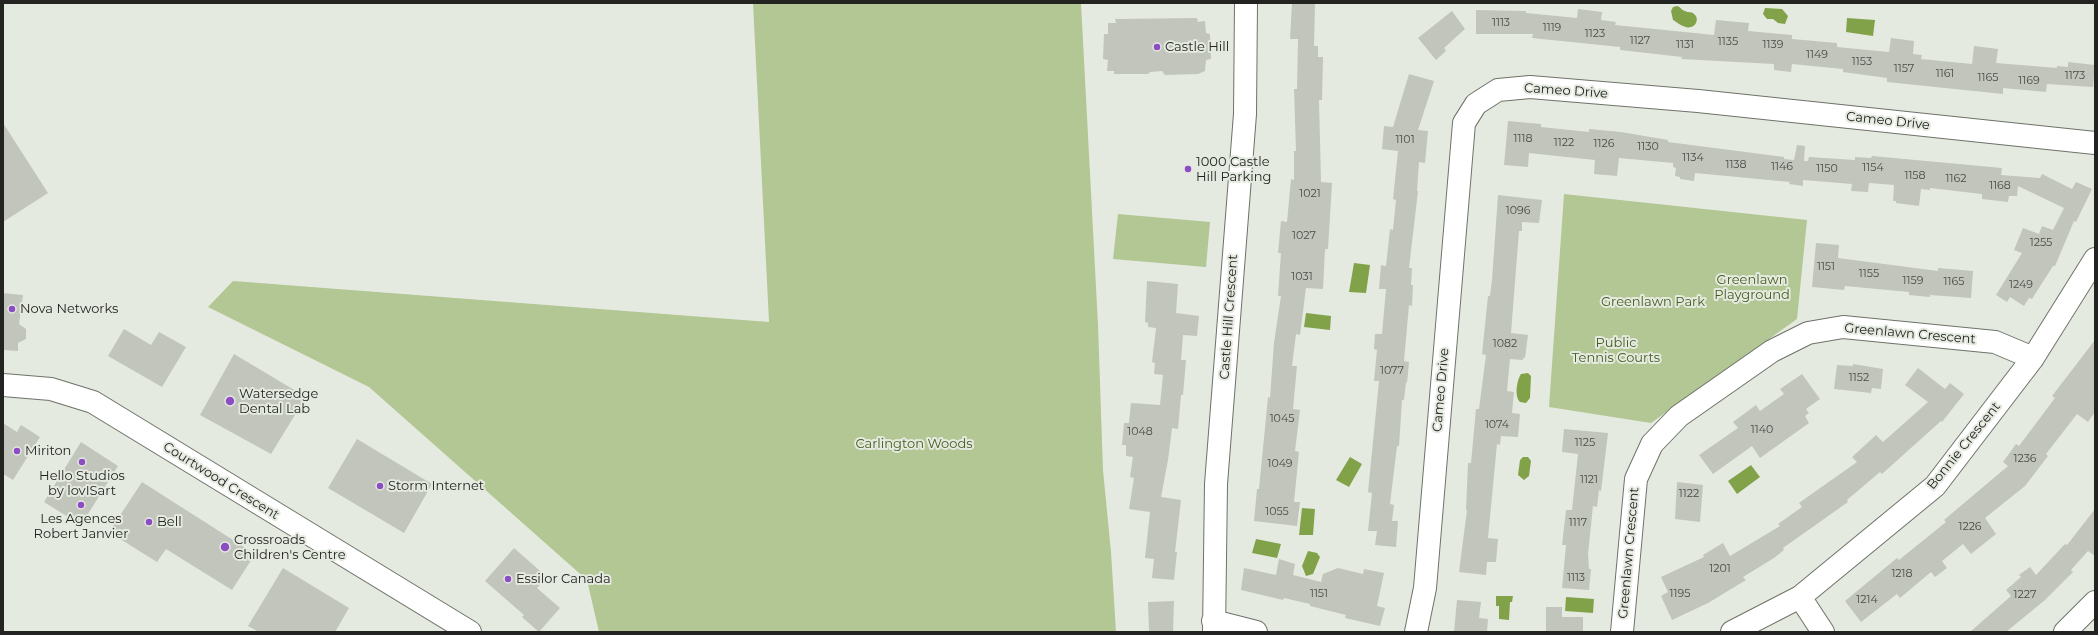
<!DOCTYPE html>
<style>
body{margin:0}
#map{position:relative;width:2098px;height:635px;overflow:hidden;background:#e5eae0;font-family:Montserrat,sans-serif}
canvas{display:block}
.frame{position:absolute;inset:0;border:4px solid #232421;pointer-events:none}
</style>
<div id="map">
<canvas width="2098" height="635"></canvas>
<div class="frame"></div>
</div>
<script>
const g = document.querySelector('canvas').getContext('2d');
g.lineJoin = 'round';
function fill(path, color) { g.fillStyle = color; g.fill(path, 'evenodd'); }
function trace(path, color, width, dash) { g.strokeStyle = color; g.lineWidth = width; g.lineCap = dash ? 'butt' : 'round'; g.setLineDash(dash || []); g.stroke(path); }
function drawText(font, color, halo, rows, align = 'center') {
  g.font = font + ' Montserrat,sans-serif'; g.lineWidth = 4; g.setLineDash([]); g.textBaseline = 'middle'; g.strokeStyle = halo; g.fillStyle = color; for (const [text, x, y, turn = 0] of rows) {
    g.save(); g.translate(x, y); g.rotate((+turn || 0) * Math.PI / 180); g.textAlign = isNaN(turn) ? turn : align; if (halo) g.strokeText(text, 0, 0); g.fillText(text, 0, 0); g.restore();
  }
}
const green = new Path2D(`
 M753,3H1081L1098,325L1103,470L1111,552L1116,632H599L587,580L369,387L208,307L233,281L769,322Z
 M1564,194L1807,220L1797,319L1651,423L1549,407Z
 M1118,214L1210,222L1206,267L1113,259Z`);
const water = new Path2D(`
 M1677,6C1681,7 1681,10 1685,11C1688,13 1691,11 1694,14C1699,17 1697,26 1691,27C1685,29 1678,23 1673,20L1671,11L1673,7Z
 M1765,8L1782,9L1788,16L1785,24L1778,23L1773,19H1767L1763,14Z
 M1847,18L1875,20L1873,36L1846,32Z
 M1354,263L1370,265L1366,293L1349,292Z
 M1306,313L1331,316L1330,330L1304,327Z
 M1528,373L1531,376L1530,398L1526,403L1520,402C1514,396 1517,380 1521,374Z
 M1350,457L1362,464L1349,487L1336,480Z
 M1523,457H1528L1531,461L1529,476L1524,480L1518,475L1520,460Z
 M1751,465L1760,477L1737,494L1728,481Z
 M1302,508L1315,509L1313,535H1299Z
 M1256,539L1281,544L1277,558L1252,553Z
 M1308,551L1317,553L1320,557L1313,574L1306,576L1302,566Z
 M1496,596H1513L1512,602H1510L1509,620L1499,619V606H1496Z
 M1566,597L1594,599L1593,613L1565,611Z`);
const building = new Path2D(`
 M1292,3H1315L1314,46H1318V57H1323L1322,100H1319L1321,182L1332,183L1328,249H1325L1323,289L1306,288L1300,335L1296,334L1292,366H1297L1293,409L1300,410L1295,451L1299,452L1294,502H1300L1297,526L1254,521L1257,489H1259L1268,397L1270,398L1274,343L1281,296H1278L1281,253H1278L1281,221L1287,222L1291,179L1294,180V151H1296L1294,89H1297L1298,39H1290Z
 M1578,9L1602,12L1601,20L1616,22L1615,25L1714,35L1716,20L1749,23L1748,31L1792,35V39L1837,43V47L1889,52L1891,38L1914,41L1913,54L1922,55L1921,59L1972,64L1974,46L1998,49L1996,63L2057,68V66L2068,67V62L2095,65L2093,87L2047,84L2046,92L2003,88V94L1887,82V78L1843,72V69L1792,64L1791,72L1774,70V64L1681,59L1682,57L1620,50V47L1532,38L1533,34H1476V10L1526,11V13L1577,18Z
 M1452,11L1465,29L1444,48L1446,51L1436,60L1418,38Z
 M1197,18L1198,22L1205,21L1206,33L1210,34L1211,59L1206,60L1205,71L1198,74L1165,75L1162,71L1150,72L1148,74H1114V71H1107L1108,60L1103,59L1104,34H1108V23H1116L1115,19Z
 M1409,74L1434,81L1418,130L1428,131L1425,163L1419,162L1417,191H1418L1409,268H1412L1411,285H1413L1412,306L1409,305L1404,361L1409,362L1407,383L1406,382L1404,400H1402L1399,446H1397L1390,504L1394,505L1392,521H1398L1396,547L1375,545L1377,531H1368L1372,493L1368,492L1379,381H1374L1377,350L1374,349L1375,334H1382L1386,289H1379L1381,265L1386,266L1390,229L1393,230L1396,200L1393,199L1398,151L1382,149L1384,126L1393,127Z
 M1508,121L1541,124V127L1589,132V129L1621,132L1668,140V142L1784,157V159L1794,160L1797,145L1805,146L1804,161H1808L1809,157L1855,160V157L1871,158L1872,156L2002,168L2001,175L2040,178L2042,174L2072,189L2076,182L2092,189L2076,222L2074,221L2055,266H2053L2032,299L2029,298L2024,306L2010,297L2007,302L1996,295L2022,253L2014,250L2023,228L2039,234L2042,226L2053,230L2064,208L2018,186L2017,196H2009L2008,202L1982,199V194L1930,188V190L1921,189L1919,206L1896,203V201H1893L1894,185L1869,183L1868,192L1851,191L1852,184L1803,180V186L1789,184L1790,182L1695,173L1694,181L1680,179V177L1675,176L1676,168L1673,167V163L1619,158L1617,176L1594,174L1595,160L1566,157L1529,153L1528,167L1504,165Z
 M3,123L48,193L3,222Z
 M1498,195L1542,200L1539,223L1522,222V231H1519L1511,333L1528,335L1525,358H1523V360L1510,359L1507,391L1514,392L1512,413L1520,414L1518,437L1501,436L1500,445L1497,444L1488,538L1498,539L1496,562H1487L1486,575L1459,572L1467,510H1466L1468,463H1471L1476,409H1479L1486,355L1482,354L1488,296H1490L1492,280Z
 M1816,243L1839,245L1838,258L1938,271V268L1973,271L1971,298L1930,295V297L1909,295V292L1845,286L1844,290L1812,287Z
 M1147,281L1178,284L1176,313L1199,316L1197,336L1183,335L1181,360H1186L1183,395H1181L1178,429L1172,428L1168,460L1161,497L1181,500L1175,552H1177L1174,580L1152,578L1154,559L1145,558L1150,512L1129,509L1134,478L1130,477L1133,457L1126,456V445H1122L1124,423H1129L1131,403L1160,405L1163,375L1154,374L1155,363L1152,362L1156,328L1148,327V323L1145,322Z
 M3,293L23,295L19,324L26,329V339L18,343V351L3,350Z
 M124,329L151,345L159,332L186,347L162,387L108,356Z
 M2095,340V412L2088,422L2077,414L2046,454L2048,456L2025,486L1985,518L1996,534L1971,554L1963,544L1942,561L1947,568L1935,577L1931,572L1900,598L1897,594L1861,622L1845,601L1897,558L1899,560L1946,522L1944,520L2008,466L2003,462L2016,444L2019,446L2055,398L2052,396Z
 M234,354L306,397L271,454L200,415Z
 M1853,364L1883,369L1881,389L1872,388L1871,393L1834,389L1837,365L1853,366Z
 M1918,368L1945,389L1950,383L1964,394L1942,422L1941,421L1882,474L1880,472L1847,500L1848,502L1783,548L1784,550L1774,558L1743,577L1746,580L1708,603L1672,620L1661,596L1668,592L1661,577L1704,557L1703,555L1723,543L1730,556L1780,526L1778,524L1802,507L1799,503L1857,462L1852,457L1876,435L1883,442L1928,402L1905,385Z
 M1802,374L1820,399L1806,409L1809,413L1805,416L1809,423L1760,458L1752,446L1713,474L1699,455L1738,428L1733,422L1756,405L1760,411L1784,394L1780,389Z
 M3,423L17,432L21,425L40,437L13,480L3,474Z
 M1564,429L1608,433L1601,491L1599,490L1597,507L1593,506L1588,554L1589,569H1591L1589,590L1562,588L1566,545H1562L1566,510H1572L1578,454L1562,452Z
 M357,439L432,484L404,533L328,488Z
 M81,442L118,466L81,525L44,502Z
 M142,482L255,554L232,590L166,549L157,562L109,532Z
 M1677,482L1703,485L1700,522L1675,519Z
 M2095,509V556L2088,551L2071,570L2073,572L2045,600L2006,632H1970L2011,596L2006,590L2021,577L2019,575L2030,567L2036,575L2065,544L2067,545Z
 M514,548L547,577L537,588L560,608L539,632L522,617L524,615L485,581Z
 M1279,559L1295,564L1293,575L1321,582L1323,574L1338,568L1363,574L1364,569L1384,573L1377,606L1385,608L1380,626L1345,618L1346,615L1310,606V604L1284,598L1283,600L1241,590L1244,568L1276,575Z
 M283,568L349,608L335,632H259L248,626Z
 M1457,600L1481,602L1479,618L1488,619L1487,632H1454Z
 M1174,601L1173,632H1149L1148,602Z
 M1546,607H1562V617H1583V632H1546Z`);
const minor = new Path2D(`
 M3,385L51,389L93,402L470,632
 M1800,597L1823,632
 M1213,621L1256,632
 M1214,632L1216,484L1245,114L1246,3
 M1416,632L1425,588L1464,123L1476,104L1498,90L1530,87L1698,101L2095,143
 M1622,632L1636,479L1652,444L1679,416L1772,351L1808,333L1843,327L1995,342L2033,358
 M1732,632L1800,597L1935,486L2033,358L2095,259
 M2065,632L2095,602`);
const markers = [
 [1157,47,4,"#8c4dc2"],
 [1188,169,4,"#8c4dc2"],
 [12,309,4,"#8c4dc2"],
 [230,401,5,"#8c4dc2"],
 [17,451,4,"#8c4dc2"],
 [82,462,4,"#8c4dc2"],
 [380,486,4,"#8c4dc2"],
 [81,505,4,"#8c4dc2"],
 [149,522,4,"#8c4dc2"],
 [225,547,5,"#8c4dc2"],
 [508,579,4,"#8c4dc2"]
];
const numberNames = [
 ["1113",1501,23],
 ["1119",1552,28],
 ["1123",1595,34],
 ["1127",1640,41],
 ["1135",1728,42],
 ["1131",1685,45],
 ["1139",1773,45],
 ["1149",1817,55],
 ["1153",1862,62],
 ["1157",1904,69],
 ["1161",1945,74],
 ["1173",2075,76],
 ["1165",1988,78],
 ["1169",2029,81],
 ["1118",1523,139],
 ["1101",1405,140],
 ["1122",1564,143],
 ["1126",1604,144],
 ["1130",1648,147],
 ["1134",1693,158],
 ["1138",1736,165],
 ["1146",1782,167],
 ["1154",1873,168],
 ["1150",1827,169],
 ["1158",1915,176],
 ["1162",1956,179],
 ["1168",2000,186],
 ["1021",1310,194],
 ["1096",1518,211],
 ["1027",1304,236],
 ["1255",2041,243],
 ["1151",1826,267],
 ["1155",1869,274],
 ["1031",1302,277],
 ["1159",1913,281],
 ["1165",1954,282],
 ["1249",2021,285],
 ["1082",1505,344],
 ["1077",1392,371],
 ["1152",1859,378],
 ["1045",1282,419],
 ["1074",1497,425],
 ["1140",1762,430],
 ["1048",1140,432],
 ["1125",1585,443],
 ["1236",2025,459],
 ["1049",1280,464],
 ["1121",1589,480],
 ["1122",1689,494],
 ["1055",1277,512],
 ["1117",1578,523],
 ["1226",1970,527],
 ["1201",1720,569],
 ["1218",1902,574],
 ["1113",1576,578],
 ["1151",1319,594],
 ["1195",1680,594],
 ["1227",2025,595],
 ["1214",1867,600]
];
const poiNames = [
 ["Castle Hill",1165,47],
 ["1000 Castle",1196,162],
 ["Hill Parking",1196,177],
 ["Nova Networks",20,309],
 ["Watersedge",239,394],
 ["Dental Lab",239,409],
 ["Miriton",25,451],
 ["Hello Studios",82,476,"center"],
 ["by lovISart",82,491,"center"],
 ["Storm Internet",388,486],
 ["Les Agences",81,519,"center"],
 ["Robert Janvier",81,534,"center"],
 ["Bell",157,522],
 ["Crossroads",234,540],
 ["Children's Centre",234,555],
 ["Essilor Canada",516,579]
];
const streetNames = [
 ["Cameo Drive",1566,91,4],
 ["Cameo Drive",1888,121,6],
 ["Castle Hill Crescent",1229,317,-86],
 ["Greenlawn Crescent",1910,334,5],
 ["Cameo Drive",1441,390,-85],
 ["Bonnie Crescent",1964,446,-51],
 ["Courtwood Crescent",221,481,32],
 ["Greenlawn Crescent",1629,553,-85]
];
const parkNames = [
 ["Greenlawn",1752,280],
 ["Playground",1752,295],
 ["Greenlawn Park",1653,302],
 ["Public",1616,343],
 ["Tennis Courts",1616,358],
 ["Carlington Woods",914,444]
];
fill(green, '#b2c793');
fill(water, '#82a24a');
fill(building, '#c1c5bc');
trace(minor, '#6e7269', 24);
trace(minor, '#fff', 22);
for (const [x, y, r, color] of markers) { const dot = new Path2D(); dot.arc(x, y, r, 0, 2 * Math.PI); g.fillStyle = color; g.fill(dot); trace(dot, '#e5eae0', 1.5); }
drawText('11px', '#4a4c48', null, numberNames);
drawText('13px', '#232421', '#e5eae0', poiNames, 'left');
drawText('13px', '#232421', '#e5eae0', streetNames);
drawText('13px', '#465c1e', '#e5eae0', parkNames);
</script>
